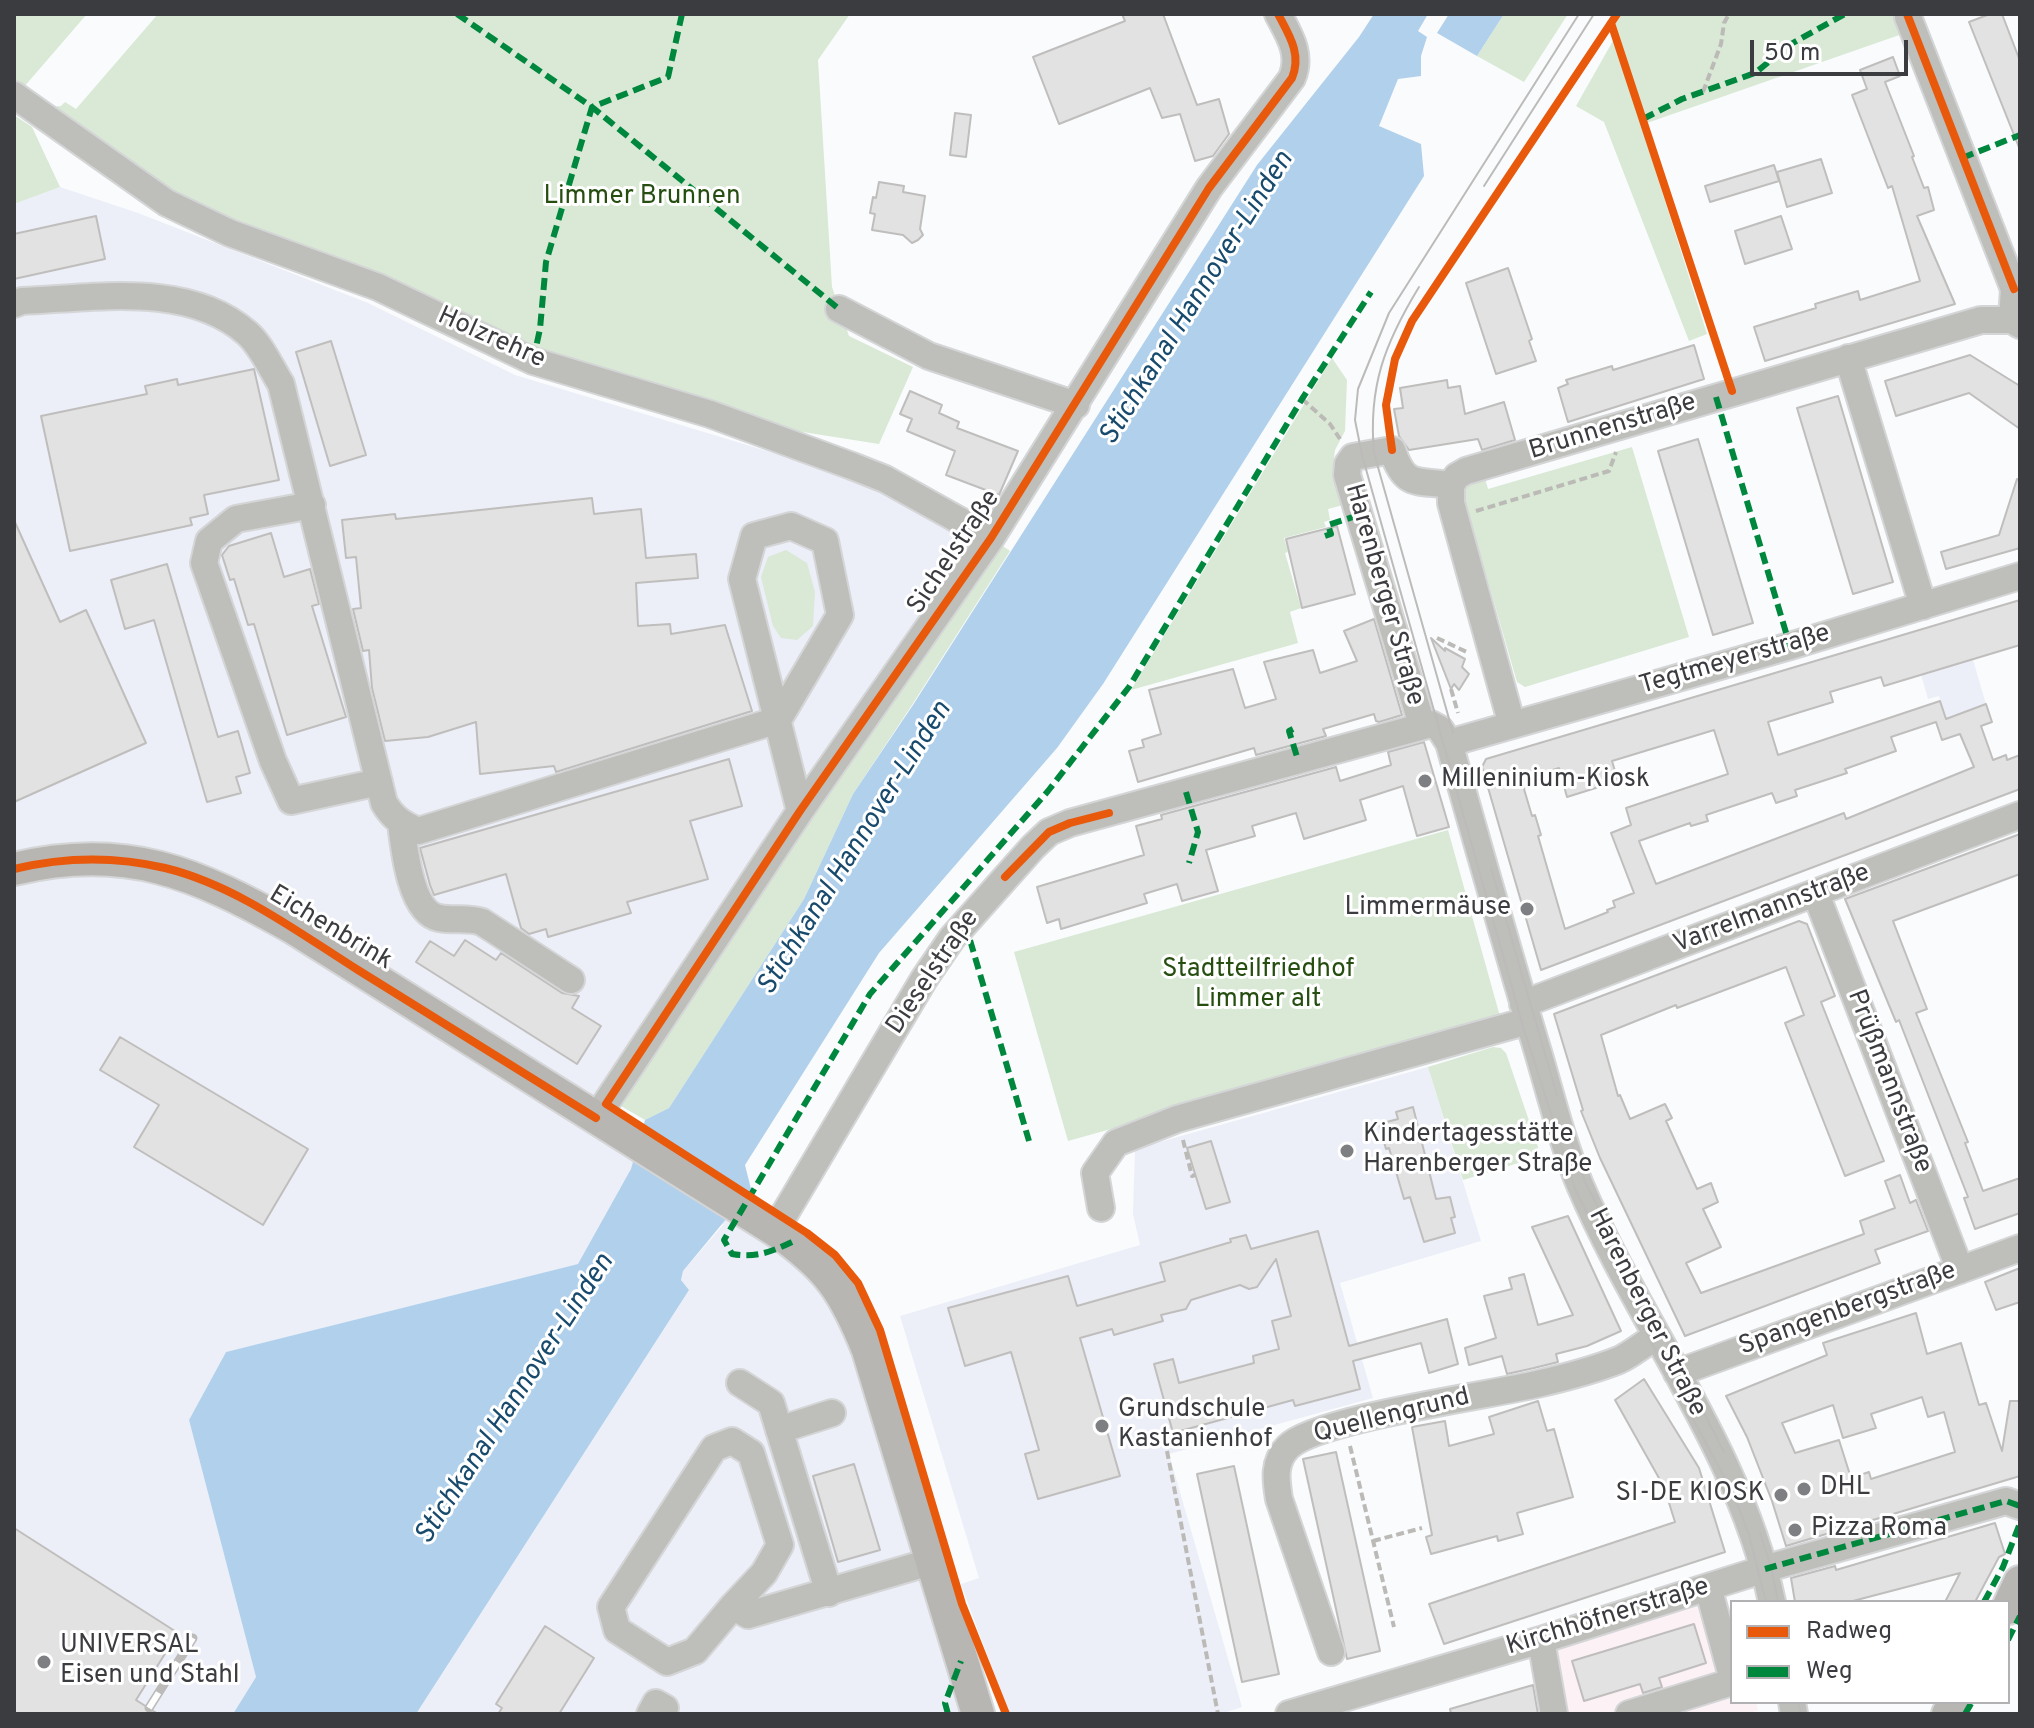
<!DOCTYPE html>
<meta charset="utf-8">
<style>
body{margin:0}
#map{position:relative;width:2034px;height:1728px;overflow:hidden;background:#f9fbfd;font-family:Overpass,sans-serif}
canvas{display:block}
.frame{position:absolute;inset:0;border:16px solid #3b3c40;pointer-events:none}
.legend{position:absolute;left:1730px;top:1600px;width:280px;height:104px;box-sizing:border-box;background:#fff;border:2px solid #b1b1b3;margin:0;padding:10px 14px;list-style:none;font-size:24px;color:#3b3c40}
.legend li{display:flex;align-items:center;gap:16px;height:40px}
.legend b{width:40px;border:2px solid #b1b1b3}
.scale{position:absolute;left:1750px;top:40px;width:158px;height:36px;box-sizing:border-box;border:4px solid #3b3c40;border-top:0;padding-left:10px;font-size:24px;line-height:28px;white-space:nowrap;color:#3b3c40;-webkit-text-stroke:6px #fff;paint-order:stroke}
</style>
<div id="map">
<canvas width="2034" height="1728"></canvas>
<div class="frame"></div>
<ul class="legend">
<li><b style="height:10px;background:#e8590c"></b>Radweg</li>
<li><b style="height:10px;background:#00873e"></b>Weg</li>
</ul>
<div class="scale">50 m</div>
</div>
<script>
const g = document.querySelector('canvas').getContext('2d');
g.lineJoin = 'round';
function fill(path, color) { g.fillStyle = color; g.fill(path, 'evenodd'); }
function trace(path, color, width, dash) { g.strokeStyle = color; g.lineWidth = width; g.lineCap = dash ? 'butt' : 'round'; g.setLineDash(dash || []); g.stroke(path); }
function drawText(font, color, halo, rows, align = 'center') {
  g.font = font + ' Overpass,sans-serif'; g.lineWidth = 6; g.setLineDash([]); g.textBaseline = 'middle'; g.strokeStyle = halo; g.fillStyle = color; for (const [text, x, y, turn = 0] of rows) {
    g.save(); g.translate(x, y); g.rotate((+turn || 0) * Math.PI / 180); g.textAlign = isNaN(turn) ? turn : align; if (halo) g.strokeText(text, 0, 0); g.fillText(text, 0, 0); g.restore();
  }
}
const commercial = new Path2D(`
 M1726,1596L1732,1616V1702H1756L1758,1710L1747,1714H1565L1551,1645Z`);
const built = new Path2D(`
 M60,187L138,213L368,303L515,375L820,467L991,538L597,1118L824,1269L978,1714H416L689,1290L681,1280L683,1271L724,1224L578,1264L226,1352L189,1420L256,1677L233,1714H14V204Z
 M1953,620L1963,654L1971,653L1986,704L1946,719L1939,696L1928,699L1909,633Z
 M1428,1067L1481,1241L1340,1283L1373,1398L1169,1454L1242,1707L1220,1714H1009L961,1584L979,1578L900,1316L1140,1245L1133,1214L1135,1150L1138,1148Z`);
const green = new Path2D(`
 M14,14H87L23,88L14,81Z
 M158,14H850L818,60L832,287L849,336L913,367L879,444L765,426L545,360L264,237L167,189L50,107L61,106L65,102L76,109Z
 M1504,14H1568L1524,82L1477,56Z
 M1617,14H1902L1908,32L1647,123L1643,119L1611,23Z
 M1614,39L1707,334L1689,341L1604,122L1576,106Z
 M14,115L32,127L60,187L14,204Z
 M1332,358L1347,380L1345,431L1335,450L1332,477L1347,504L1328,509L1330,520L1324,522L1326,527L1284,538L1288,552L1285,553L1301,608L1290,612L1298,643L1131,690Z
 M1632,447L1689,637L1525,687L1517,682L1463,495C1465,483 1473,480 1484,475L1488,489Z
 M991,538L1010,551L912,705L853,794L804,899L669,1108L645,1120L609,1099Z
 M786,550L807,563L815,592L813,626L797,640L781,638L773,626L761,577L768,557Z
 M1448,830L1501,1020L1068,1141L1014,952Z
 M1493,1047L1501,1048L1506,1053L1541,1156L1463,1180L1428,1067Z`);
const water = new Path2D(`
 M1374,14H1428L1418,31L1427,37L1421,56V76L1398,79L1379,126L1421,144L1424,176L1103,684L1057,748L879,953L745,1165L751,1189L683,1271L681,1280L689,1290L416,1714H233L256,1677L189,1420L226,1352L578,1264L631,1169L645,1120L669,1108L804,899L853,794L913,705L1257,165L1359,37Z
 M1449,14H1504L1477,56L1437,33Z`);
const building = new Path2D(`
 M1122,14H1163L1197,105L1219,99L1229,134L1213,156L1195,161L1180,114L1162,118L1150,88L1059,124L1033,57L1125,21Z
 M1990,14H2002L2020,61V150L1969,22Z
 M1893,57L1900,76L1885,82L1914,156L1912,157L1924,188L1928,187L1934,210L1917,216L1955,304L1765,361L1754,327L1816,308L1815,304L1858,291L1860,300L1920,281L1892,186L1888,188L1852,95L1867,89L1860,70Z
 M955,113L971,115L966,157L950,155Z
 M1821,159L1832,193L1787,207L1777,172Z
 M1774,165L1779,181L1710,202L1705,186Z
 M879,182L904,186L903,192L925,196L920,229L923,235L918,240L912,243L903,235L872,230L875,214L870,213L873,197L876,198Z
 M96,216L105,259L14,279V234Z
 M1781,216L1792,249L1745,264L1735,231Z
 M1508,268L1532,339L1529,341L1536,361L1496,374L1466,283Z
 M331,341L366,455L330,466L296,352Z
 M1694,345L1704,379L1568,422L1558,388L1568,384L1566,380L1612,366L1613,370Z
 M1970,355L2020,386V429L1969,393L1896,416L1885,381Z
 M254,369L279,480L204,495L208,514L190,518L192,525L70,551L41,416L147,394L145,386L177,379L178,385Z
 M1447,380L1448,388L1460,386L1465,414L1504,402L1515,440L1482,450L1478,439L1409,450L1399,436L1394,409L1403,408L1400,388Z
 M910,391L942,405L939,413L959,422L957,428L1018,451L999,495L946,475L955,451L907,431L912,419L900,414Z
 M1838,396L1893,582L1853,594L1797,408Z
 M1698,439L1753,623L1713,635L1658,451Z
 M2017,479L2020,480V548L1946,569L1941,552L1999,535Z
 M592,498L594,514L641,509L646,558L696,554L698,578L636,583L638,626L670,624L671,634L725,625L752,711L556,772L554,766L480,774L476,722L428,737L385,741L372,688L369,650L363,651L353,609L361,608L356,557L346,558L342,520L395,514L396,519Z
 M14,520L60,622L86,610L146,743L14,802Z
 M1337,526L1355,594L1302,608L1286,539Z
 M271,533L284,577L310,569L319,604L312,606L346,717L287,735L254,624L248,625L234,579L230,580L222,555L229,546Z
 M167,564L218,737L238,731L250,773L236,777L241,793L207,802L154,620L125,629L111,580Z
 M2020,600V645L1884,686L1881,677L1830,692L1833,702L1768,722L1778,755L1940,701L1946,719L1986,704L1992,722L1981,726L1993,760L2006,755L2007,760L2020,755V789L1541,970L1482,767L1486,759ZM1936,722L1942,740L1960,734L1974,767L1846,819L1844,813L1656,884L1639,841L1690,823L1691,826L1708,821L1706,815L1772,793L1776,803L1797,796L1795,790L1847,773L1845,769L1896,751L1891,737ZM1714,730L1728,774L1626,808L1631,825L1611,833L1634,893L1613,901L1615,907L1607,910L1608,912L1565,929L1538,836L1541,835L1535,815L1532,816L1524,789L1530,777L1559,768L1567,797L1618,781L1612,761Z
 M1374,619L1402,715L1379,722L1376,721L1374,714L1323,729L1326,736L1256,755L1254,748L1138,782L1129,751L1144,747L1142,740L1161,734L1149,690L1233,669L1245,708L1276,699L1264,662L1313,650L1320,673L1357,661L1344,631Z
 M1431,638L1445,651V648L1465,659L1462,667L1469,674L1459,690L1454,684L1451,689Z
 M1424,742L1449,827L1417,836L1403,786L1360,800L1366,820L1304,839L1296,813L1252,826L1255,836L1206,850L1218,891L1182,901L1177,884L1144,894L1147,903L1061,929L1059,919L1047,923L1037,887L1144,855L1136,826L1162,819L1161,815L1336,767L1340,781L1391,765L1388,752Z
 M729,759L742,806L690,821L708,879L627,902L631,913L548,937L546,929L529,934L521,928L506,874L434,895L430,885L420,848Z
 M2020,834V874L1893,921L1927,1009L1916,1013L1968,1142L1965,1143L1983,1191L2020,1178V1213L1975,1229L1964,1198L1968,1197L1899,1020L1896,1022L1845,899Z
 M1799,921L1807,924L1835,996L1821,1002L1884,1161L1845,1176L1785,1023L1804,1015L1786,967L1677,1008L1676,1005L1601,1035L1618,1096L1620,1095L1630,1119L1665,1104L1672,1118L1666,1121L1697,1189L1711,1183L1718,1202L1703,1209L1721,1247L1686,1263L1701,1293L1864,1234L1860,1221L1895,1208L1885,1181L1900,1175L1910,1203L1916,1200L1928,1231L1875,1250L1880,1263L1685,1336L1600,1158L1581,1111L1583,1110L1554,1014Z
 M465,940L496,960L501,953L562,993L579,996L572,1008L601,1026L577,1064L416,962L430,941L454,956Z
 M120,1037L308,1149L263,1225L134,1147L159,1105L100,1070Z
 M1413,1107L1436,1199L1450,1197L1455,1217L1451,1218L1455,1233L1424,1242L1410,1197L1404,1199L1389,1148L1386,1149L1379,1124L1398,1119L1396,1112Z
 M1211,1141L1230,1202L1206,1209L1187,1148Z
 M1568,1216L1621,1331L1587,1346L1556,1354L1558,1362L1534,1368L1507,1374L1502,1356L1469,1365L1465,1348L1496,1338L1484,1296L1512,1289L1509,1278L1524,1274L1538,1325L1573,1315L1532,1227Z
 M1318,1231L1349,1346L1447,1319L1458,1364L1429,1373L1421,1343L1353,1361L1360,1389L1295,1406L1293,1400L1173,1433L1154,1364L1173,1359L1179,1383L1254,1363L1253,1356L1279,1349L1272,1321L1291,1316L1276,1259L1257,1287L1249,1289L1240,1285L1191,1300L1186,1309L1161,1315L1163,1321L1114,1335L1112,1329L1080,1338L1120,1476L1038,1499L1025,1454L1039,1450L1011,1352L965,1366L948,1308L1068,1276L1077,1306L1165,1281L1160,1263L1231,1242L1230,1239L1246,1235L1251,1249Z
 M2020,1268V1302L1996,1310L1985,1282Z
 M1916,1313L1927,1354L1961,1343L1979,1405L1986,1403L2002,1451L2010,1401H2020V1476L1786,1546L1772,1501L1747,1437L1726,1396L1827,1355L1823,1343ZM1922,1397L1928,1417L1944,1412L1955,1452L1871,1479L1869,1472L1851,1478L1839,1440L1795,1453L1782,1423L1833,1405L1843,1438L1876,1428L1871,1414Z
 M1644,1379L1699,1468L1725,1552L1444,1644L1429,1604L1675,1522L1664,1487L1615,1400Z
 M1538,1401L1547,1431L1554,1429L1573,1497L1517,1513L1523,1534L1498,1541L1497,1536L1431,1554L1426,1537L1432,1535L1412,1427L1445,1421L1449,1446L1494,1434L1489,1417Z
 M1336,1452L1380,1651L1347,1659L1303,1459Z
 M854,1464L880,1550L838,1562L813,1476Z
 M1234,1466L1279,1674L1242,1682L1197,1474Z
 M1995,1523L2005,1554L1999,1557L1975,1602H1945L1960,1573L1849,1602H1795L1791,1578L1835,1566L1836,1570Z
 M14,1528L178,1633L136,1700L158,1714H14Z
 M1694,1624L1706,1663L1659,1678L1662,1687L1643,1693L1640,1684L1584,1701L1572,1661Z
 M545,1626L594,1658L559,1714H498L502,1708L496,1704Z
 M1533,1685L1538,1714H1451L1450,1709Z`);
const path = new Path2D(`
 M1844,14H1845
 M1703,92L1721,44L1724,23L1729,14
 M1302,399L1330,424L1340,439
 M1476,511L1609,471L1616,452
 M1437,638L1469,653
 M1451,689L1458,713
 M1183,1140L1192,1176L1195,1175
 M1350,1446L1394,1627
 M1167,1451L1218,1714
 M1373,1541L1422,1528`);
const minor = new Path2D(`
 M1908,17L2014,289L2012,320
 M14,95L167,203L230,233L378,287L533,361L710,414L852,466L885,479L991,538
 M14,304L22,301C94,298 188,281 247,333C261,345 271,368 281,384L384,803C393,818 402,824 418,831L778,720L840,615L825,541L791,526L754,536L742,579L800,811
 M839,309L929,356L1076,405
 M1848,358L1923,606
 M1451,485L1457,476L1466,471L1981,320H2012L2020,325
 M1451,485V503L1512,725
 M312,505L236,519L209,541L204,563L273,761L291,801L379,782
 M1422,725L1347,475L1348,464L1353,457L1392,450C1405,488 1415,480 1451,485
 M1449,743L1790,646L2020,576
 M401,823C404,847 410,912 439,918C454,921 468,917 482,922L571,980
 M1816,894L1960,1270
 M1523,1004L2020,815
 M596,1118L800,811L991,538L1209,188L1292,78C1302,54 1289,35 1278,14
 M1101,1208L1095,1173L1116,1143L1177,1119L1528,1021
 M775,1230L924,979L952,938L1033,847L1049,832L1070,823L1431,724L1440,729L1449,743C1478,846 1507,949 1538,1052C1551,1096 1562,1142 1580,1185C1639,1324 1741,1452 1772,1602
 M1677,1373L2020,1248
 M740,1383L771,1403L829,1593
 M779,1430L832,1413
 M1708,1587L1732,1676
 M733,1606L764,1573L780,1545L751,1453L732,1441L714,1448L611,1607L617,1630L667,1662L695,1651L733,1606L748,1615L930,1562
 M1541,1640L1554,1714
 M1331,1652L1279,1499C1276,1480 1273,1462 1288,1447C1315,1419 1490,1395 1537,1384C1563,1378 1594,1370 1619,1360C1632,1354 1643,1344 1656,1337
 M1792,1702L1794,1714
 M650,1714L656,1703L665,1708
 M1289,1714L1541,1640L1771,1567L2006,1501L2020,1506
 M1629,1714L1732,1682`);
const major = new Path2D(`
 M14,869C126,842 196,873 292,927L775,1230C828,1267 844,1290 868,1350L978,1714
 M2008,1608L2020,1582
 M1948,1714L1955,1702`);
const tram = new Path2D(`
 M1579,14L1389,313L1358,389L1355,420L1362,455L1522,1023L1575,1189L1650,1340L1733,1493L1749,1535L1766,1602
 M1484,186L1594,14
 M1419,287C1385,343 1368,386 1374,453L1453,733
 M1491,868L1557,1095
 M1568,1133L1585,1182L1724,1452
 M1760,1533L1771,1567L1778,1602
 M1798,1702L1801,1714`);
const rail = new Path2D(`
 M149,1708L193,1638`);
const quiet = new Path2D(`
 M457,14L592,107L839,309
 M1643,119L1682,99L1755,73L1791,44L1845,14
 M1962,158L2020,135
 M533,361L540,329L546,262L592,107L668,77L682,14
 M1716,397L1790,646
 M1325,536L1331,534L1328,525L1359,515
 M1293,729L1289,731L1298,760
 M1186,792L1198,832L1189,863
 M965,923L1029,1141
 M792,1242C771,1252 756,1258 732,1254L724,1240L870,994L1048,791L1129,687L1302,399L1371,292
 M1765,1569L2006,1501L2020,1506
 M1984,1602L2003,1567L2020,1523
 M2008,1640L2020,1616
 M948,1714L945,1703L961,1661
 M1965,1714L1972,1702`);
const cycleway = new Path2D(`
 M1907,14L2014,289
 M1611,23L1732,391
 M1392,450L1386,405L1395,359L1412,321L1617,14
 M14,869C64,857 114,856 165,868C235,885 298,932 358,970C438,1019 517,1069 596,1118
 M1005,877L1049,832L1070,823L1109,813
 M1006,1714L962,1604L880,1330L858,1283L835,1255L807,1233L606,1104L800,811L991,538L1209,188L1292,78C1302,54 1289,35 1278,14`);
const markers = [
 [1425,781,8,"#7e7f82"],
 [1527,909,8,"#7e7f82"],
 [1347,1151,8,"#7e7f82"],
 [1102,1426,8,"#7e7f82"],
 [1804,1489,8,"#7e7f82"],
 [1781,1495,8,"#7e7f82"],
 [1795,1530,8,"#7e7f82"],
 [44,1662,8,"#7e7f82"]
];
const parkNames = [
 ["Limmer Brunnen",642,198],
 ["Stadtteilfriedhof",1258,971],
 ["Limmer alt",1258,1001]
];
const streetNames = [
 ["Holzrehre",491,339,24],
 ["Brunnenstraße",1613,428,-17],
 ["Sichelstraße",955,553,-56],
 ["Harenberger Straße",1383,595,74],
 ["Tegtmeyerstraße",1735,661,-16],
 ["Varrelmannstraße",1772,910,-21],
 ["Eichenbrink",330,929,31],
 ["Dieselstraße",934,973,-56],
 ["Prüßmannstraße",1888,1082,69],
 ["Spangenbergstraße",1848,1310,-20],
 ["Harenberger Straße",1646,1313,63],
 ["Quellengrund",1392,1417,-14],
 ["Kirchhöfnerstraße",1608,1618,-17]
];
const poiNames = [
 ["Milleninium-Kiosk",1441,781],
 ["Limmermäuse",1511,909,"right"],
 ["Kindertagesstätte",1363,1136],
 ["Harenberger Straße",1363,1166],
 ["Grundschule",1118,1411],
 ["Kastanienhof",1118,1441],
 ["DHL",1820,1489],
 ["SI-DE KIOSK",1765,1495,"right"],
 ["Pizza Roma",1811,1530],
 ["UNIVERSAL",60,1647],
 ["Eisen und Stahl",60,1677]
];
const waterNames = [
 ["Stichkanal Hannover-Linden",1198,299,-58],
 ["Stichkanal Hannover-Linden",856,849,-58],
 ["Stichkanal Hannover-Linden",516,1400,-57]
];
fill(commercial, '#fcf1f5');
fill(built, '#eceff8');
fill(green, '#d9e9d5');
fill(water, '#b1d0eb');
fill(building, '#e2e2e2');
trace(building, '#bfbebd', 2);
trace(minor, '#d4d5d6', 30);
trace(major, '#d4d5d6', 36);
trace(path, '#bbbab7', 4, [8, 4]);
trace(minor, '#bebeba', 26);
trace(major, '#b8b6b2', 32);
trace(tram, '#bcbbba', 2);
trace(rail, '#bcbbba', 9);
trace(rail, '#fff', 6, [18]);
trace(quiet, '#00873e', 6, [12, 6]);
trace(cycleway, '#e8590c', 8);
for (const [x, y, r, color] of markers) { const dot = new Path2D(); dot.arc(x, y, r, 0, 2 * Math.PI); g.fillStyle = color; g.fill(dot); trace(dot, '#fff', 3); }
drawText('26px', '#264e11', '#fff', parkNames);
drawText('26px', '#3b3c40', '#fff', streetNames);
drawText('26px', '#3b3c40', '#fff', poiNames, 'left');
drawText('italic 28px', '#174a6d', '#fff', waterNames);
</script>
